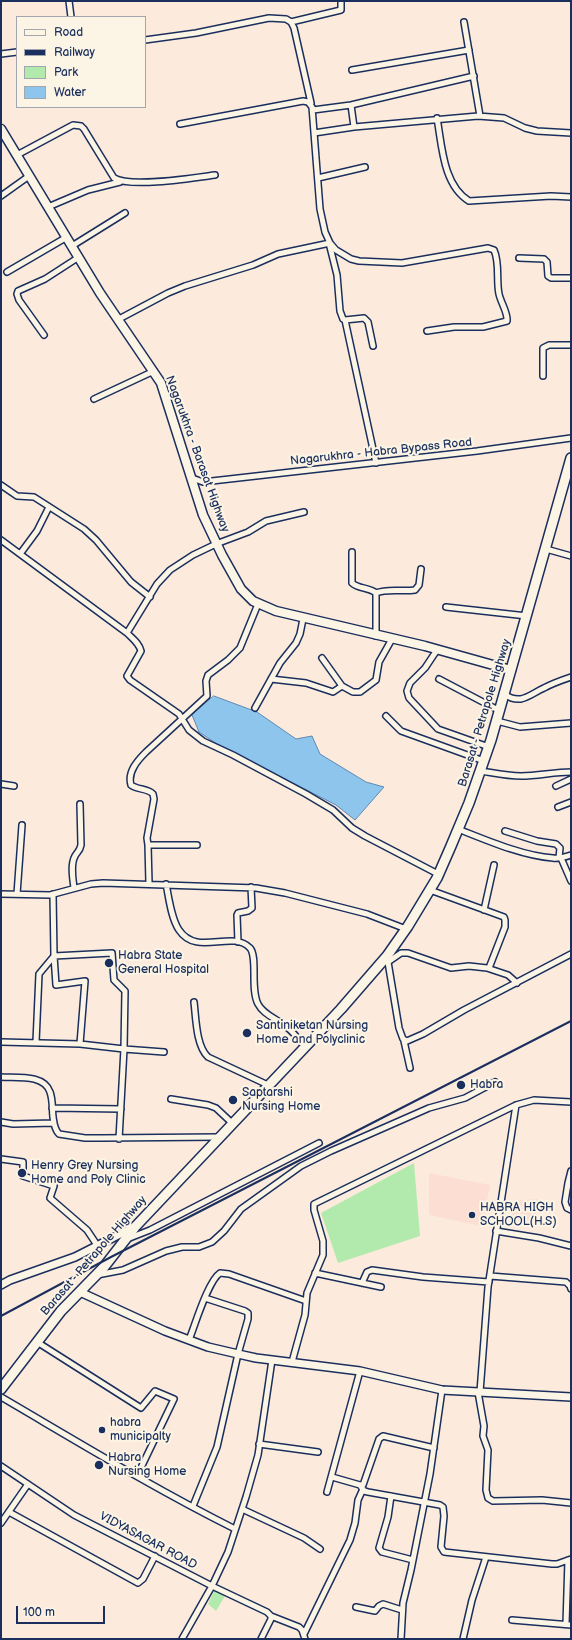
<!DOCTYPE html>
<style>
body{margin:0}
#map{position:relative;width:572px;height:1640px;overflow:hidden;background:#fcebdc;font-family:"Balsamiq Sans",sans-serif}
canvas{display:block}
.frame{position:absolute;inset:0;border:2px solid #1b2f5e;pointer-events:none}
.legend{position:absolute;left:16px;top:16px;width:130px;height:92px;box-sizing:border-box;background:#fcf5e5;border:1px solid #a2a6af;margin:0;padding:5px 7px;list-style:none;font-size:12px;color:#1b2f5e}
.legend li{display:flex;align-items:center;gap:8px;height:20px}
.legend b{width:20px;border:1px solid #a2a6af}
.scale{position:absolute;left:16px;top:1606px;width:89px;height:18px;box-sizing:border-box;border:2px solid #1b2f5e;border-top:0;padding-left:5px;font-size:12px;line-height:14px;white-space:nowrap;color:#1b2f5e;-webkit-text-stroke:3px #fcf5e5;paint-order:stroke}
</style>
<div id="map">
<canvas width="572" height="1640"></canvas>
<div class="frame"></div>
<ul class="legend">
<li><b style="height:5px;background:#fcf5e5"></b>Road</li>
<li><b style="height:5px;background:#1b2f5e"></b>Railway</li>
<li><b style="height:11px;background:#b2eaad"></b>Park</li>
<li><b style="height:11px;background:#8dc5ec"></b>Water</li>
</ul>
<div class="scale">100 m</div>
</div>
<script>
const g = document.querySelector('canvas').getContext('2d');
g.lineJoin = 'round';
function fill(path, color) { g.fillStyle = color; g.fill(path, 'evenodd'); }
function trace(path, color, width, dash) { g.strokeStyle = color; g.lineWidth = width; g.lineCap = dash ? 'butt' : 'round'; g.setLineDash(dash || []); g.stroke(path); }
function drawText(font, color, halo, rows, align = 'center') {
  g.font = font + ' "Balsamiq Sans",sans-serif'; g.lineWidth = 4; g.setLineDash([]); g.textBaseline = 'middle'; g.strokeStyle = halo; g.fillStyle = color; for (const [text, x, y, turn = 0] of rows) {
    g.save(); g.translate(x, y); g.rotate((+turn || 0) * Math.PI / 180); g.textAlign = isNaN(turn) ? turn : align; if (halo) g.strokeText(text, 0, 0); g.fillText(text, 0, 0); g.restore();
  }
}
const built = new Path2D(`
 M429,1173L490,1185L482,1226L429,1215Z
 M538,1199L536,1222L511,1221L513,1201Z`);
const green = new Path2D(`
 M414,1163L420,1236L338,1263L321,1213Z
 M215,1589L225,1596L216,1611L208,1604Z`);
const water = new Path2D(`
 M214,696L257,712L296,739L312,736L320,754L366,782L384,787L355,820L336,805L217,744L199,732L192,715Z`);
const minor = new Path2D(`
 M69,1L71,17
 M291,22L341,10V1
 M464,22L480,116
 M145,40L196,33L269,18L286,19L291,22L294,28L311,103
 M1,54L17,52
 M352,70L469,50
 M351,105L354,127
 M313,110L351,105L474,76
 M437,118C442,146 443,185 469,201L551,196L571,197
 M180,124L303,101L308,102L312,107L320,209L325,232L330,243L336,250L351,259L359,261L402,263L488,248L494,250C500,263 496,280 499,294C501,303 508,313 507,321L483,327H454L427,331
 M314,133L354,127L478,116L504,118L525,128L537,131L571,133
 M17,155L73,125L81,126L84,129L114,178C131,188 193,178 215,175
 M318,178L365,167
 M1,196L29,176
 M48,207L88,190L120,182
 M329,243L337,275L340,311L343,319L345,320L364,318L368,322L373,346
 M72,246L125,213
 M519,258L544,259L547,262L548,276L551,278H571
 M7,272L67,237
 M119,319L168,293L185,286L253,265L278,254L330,243
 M345,320L376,463
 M44,335L19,300L17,294L18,291L45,279L79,257
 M543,376V348L549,345H571
 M94,399L154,371
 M192,478L203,482L477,451L571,438
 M1,485L17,496L34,497L84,529L96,540L131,582L150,597
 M1,540L127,633C133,639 139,643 141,651L127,676L130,680L179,714L189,730L203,741L233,755L306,794L333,810L352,828L365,836L438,874
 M546,549L571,556
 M352,552V583C358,589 369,587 376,593V636
 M20,554L37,531L49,507
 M376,593C388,588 402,592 415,590L419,585L421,569
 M446,607L527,616
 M127,633L157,584L170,570L193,555L216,544L248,532L266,521L304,512
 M437,650L425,668L410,683L407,691L409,698L438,729L489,747
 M322,658L342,686
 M271,679L306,683L333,692L342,686L353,692H360L376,680L379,662L392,639
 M439,679L500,711
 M504,694C521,706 530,694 544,688C553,683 562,680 571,677
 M255,708L280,663L296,643L300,634L303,619
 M386,716L401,731L484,761
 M497,721L520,727L571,723
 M481,771C494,773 507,776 521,776C538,776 554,772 571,772
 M1,784L14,786
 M556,786L571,779
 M558,807L571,802
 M458,829C486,840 523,856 553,858C559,859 565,857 571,855
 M505,831L537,841L556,844L560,848L559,858
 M148,845L149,883
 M197,845H148L147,838L154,799L153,794C148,788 137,790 131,785C127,772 138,760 146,752L207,696L206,681L208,675L228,660L240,648L258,604
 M561,858L571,881
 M166,884C169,898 171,918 179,930C197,957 232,929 250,948C258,957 250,989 258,1004C263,1014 275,1018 284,1025C292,1030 298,1039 305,1046
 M74,888C73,879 70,865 75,856C77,852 80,851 81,845L80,804
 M430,890L504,917L505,920V927L489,968
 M1,894L50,895L91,884L103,883L256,888L285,893L367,914L406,929
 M17,894L22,825
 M484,910L494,865
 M238,942L237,915L238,913L248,911L252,908L251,887
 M387,956L399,1028L403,1039L407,1041L423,1034L464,1010L571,954
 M388,962L401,953H408L451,968L469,966L487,968L508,975L517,983
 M194,1002C196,1018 196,1046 208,1057L268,1085
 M404,1041L410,1068
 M1,1042L80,1044L124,1049L119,1139
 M36,1042L39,974L54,956L53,894
 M80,1044L85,981L56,985L54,956L112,953L114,980L125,991L124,1049L164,1052
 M1,1077C17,1078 44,1074 50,1092C53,1100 52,1109 53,1117C54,1123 54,1129 59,1134L85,1138H102L219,1137
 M171,1099L208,1105L216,1108L232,1123
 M52,1108L121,1109
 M1,1122L13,1124L54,1123
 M1,1159L23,1162V1176L54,1186L50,1198L87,1230L97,1245
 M568,1183L565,1202L567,1208L571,1210
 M570,1185L568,1183L571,1171
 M496,1231L539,1238L571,1246
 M127,1239L150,1230L319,1143
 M315,1273L381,1287
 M97,1275L123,1270L166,1251L182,1247H199L212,1242L224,1231L241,1209L301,1166L331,1151L429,1108L465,1098L495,1082
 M490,1276L566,1282L570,1286L571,1289
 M362,1283L367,1272L372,1270L423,1277L489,1282
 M189,1340C195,1325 208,1281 220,1273L229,1274L306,1301
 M37,1342L141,1408L155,1391L174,1399L137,1476
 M292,1362L305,1315L307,1293L323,1255V1241L314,1210V1204L516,1105L534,1100L571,1102
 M478,1392L484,1426L483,1436L488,1450L486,1490L488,1498L493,1501L542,1500L571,1503
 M480,1392L488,1287L516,1105
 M1,1397C78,1442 155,1489 235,1529
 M259,1444L318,1452
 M1,1466L74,1515L212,1586L267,1612L271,1616V1619L261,1639
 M332,1477L360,1485H363L379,1439L383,1436L434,1448
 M360,1485L364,1491L368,1492L440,1505L443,1507L444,1516L441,1547L444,1552L552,1564H557L571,1559
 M327,1492L360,1371
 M391,1496L388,1517L379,1548L382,1552L413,1560
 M193,1506L217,1447L238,1354L248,1319V1313L245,1311L205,1298
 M242,1509L304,1538L320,1549
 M9,1512L138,1583L143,1579L155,1556
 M1,1523L28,1484
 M356,1607L375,1611L379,1606L383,1604L402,1610
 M271,1616L299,1627L302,1630L305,1639
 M512,1620L571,1625
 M566,1624L568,1560
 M304,1634L350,1540L355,1523L358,1500L363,1489
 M182,1639L212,1586L228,1552L246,1497L258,1455L272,1360
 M401,1639L403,1603L411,1570L430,1474L442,1390
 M463,1639L472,1600L486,1557`);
const secondary = new Path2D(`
 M1,1285L10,1280L75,1257L134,1227
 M80,1292L165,1331L208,1347L238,1354L256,1358L360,1371L442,1390L571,1397`);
const primary = new Path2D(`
 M1,129L100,293L161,383L203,515L222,555L241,589L253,601L276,611L425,646L511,670`);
const trunk = new Path2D(`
 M1,1389L61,1311L104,1267L135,1227L341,1009L387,956L408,926L437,878L451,846L469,803L491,740L571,458`);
const rail = new Path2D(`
 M1,1316L111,1257L571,1021`);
const markers = [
 [109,963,5,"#1b2f5e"],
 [247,1033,5,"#1b2f5e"],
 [461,1085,5,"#1b2f5e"],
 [233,1100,5,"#1b2f5e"],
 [22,1173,5,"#1b2f5e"],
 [472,1215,4,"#1b2f5e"],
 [102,1430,4,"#1b2f5e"],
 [99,1465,5,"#1b2f5e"]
];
const streetNames = [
 ["Nagarukhra - Habra Bypass Road",381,452,-6],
 ["Nagarukhra - Barasat Highway",197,454,70],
 ["Barasat - Petrapole Highway",485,713,-73],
 ["Barasat - Petrapole Highway",94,1256,-49],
 ["VIDYASAGAR ROAD",148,1541,28]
];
const poiNames = [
 ["Habra State",118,956],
 ["General Hospital",118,970],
 ["Santiniketan Nursing",256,1026],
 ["Home and Polyclinic",256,1040],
 ["Habra",470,1085],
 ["Saptarshi",242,1093],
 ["Nursing Home",242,1107],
 ["Henry Grey Nursing",31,1166],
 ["Home and Poly Clinic",31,1180],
 ["HABRA HIGH",480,1208],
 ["SCHOOL(H.S)",480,1222],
 ["habra",110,1423],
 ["municipalty",110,1437],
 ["Habra",108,1458],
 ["Nursing Home",108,1472]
];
fill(built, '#fcded2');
fill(green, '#b2eaad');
fill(water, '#8dc5ec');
trace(water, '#5f89b3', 1);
trace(minor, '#1b2f5e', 8);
trace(secondary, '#1b2f5e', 10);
trace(primary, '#1b2f5e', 11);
trace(trunk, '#1b2f5e', 12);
trace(minor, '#fcf5e5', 5);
trace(secondary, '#fcf5e5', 7);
trace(primary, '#fcf5e5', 8);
trace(trunk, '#fcf5e5', 9);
trace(rail, '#1b2f5e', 2);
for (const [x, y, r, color] of markers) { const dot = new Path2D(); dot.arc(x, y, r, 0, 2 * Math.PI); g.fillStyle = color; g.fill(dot); trace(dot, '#fcf5e5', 1.5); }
drawText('12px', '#1b2f5e', '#fcf5e5', streetNames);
drawText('12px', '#1b2f5e', '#fcf5e5', poiNames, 'left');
</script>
